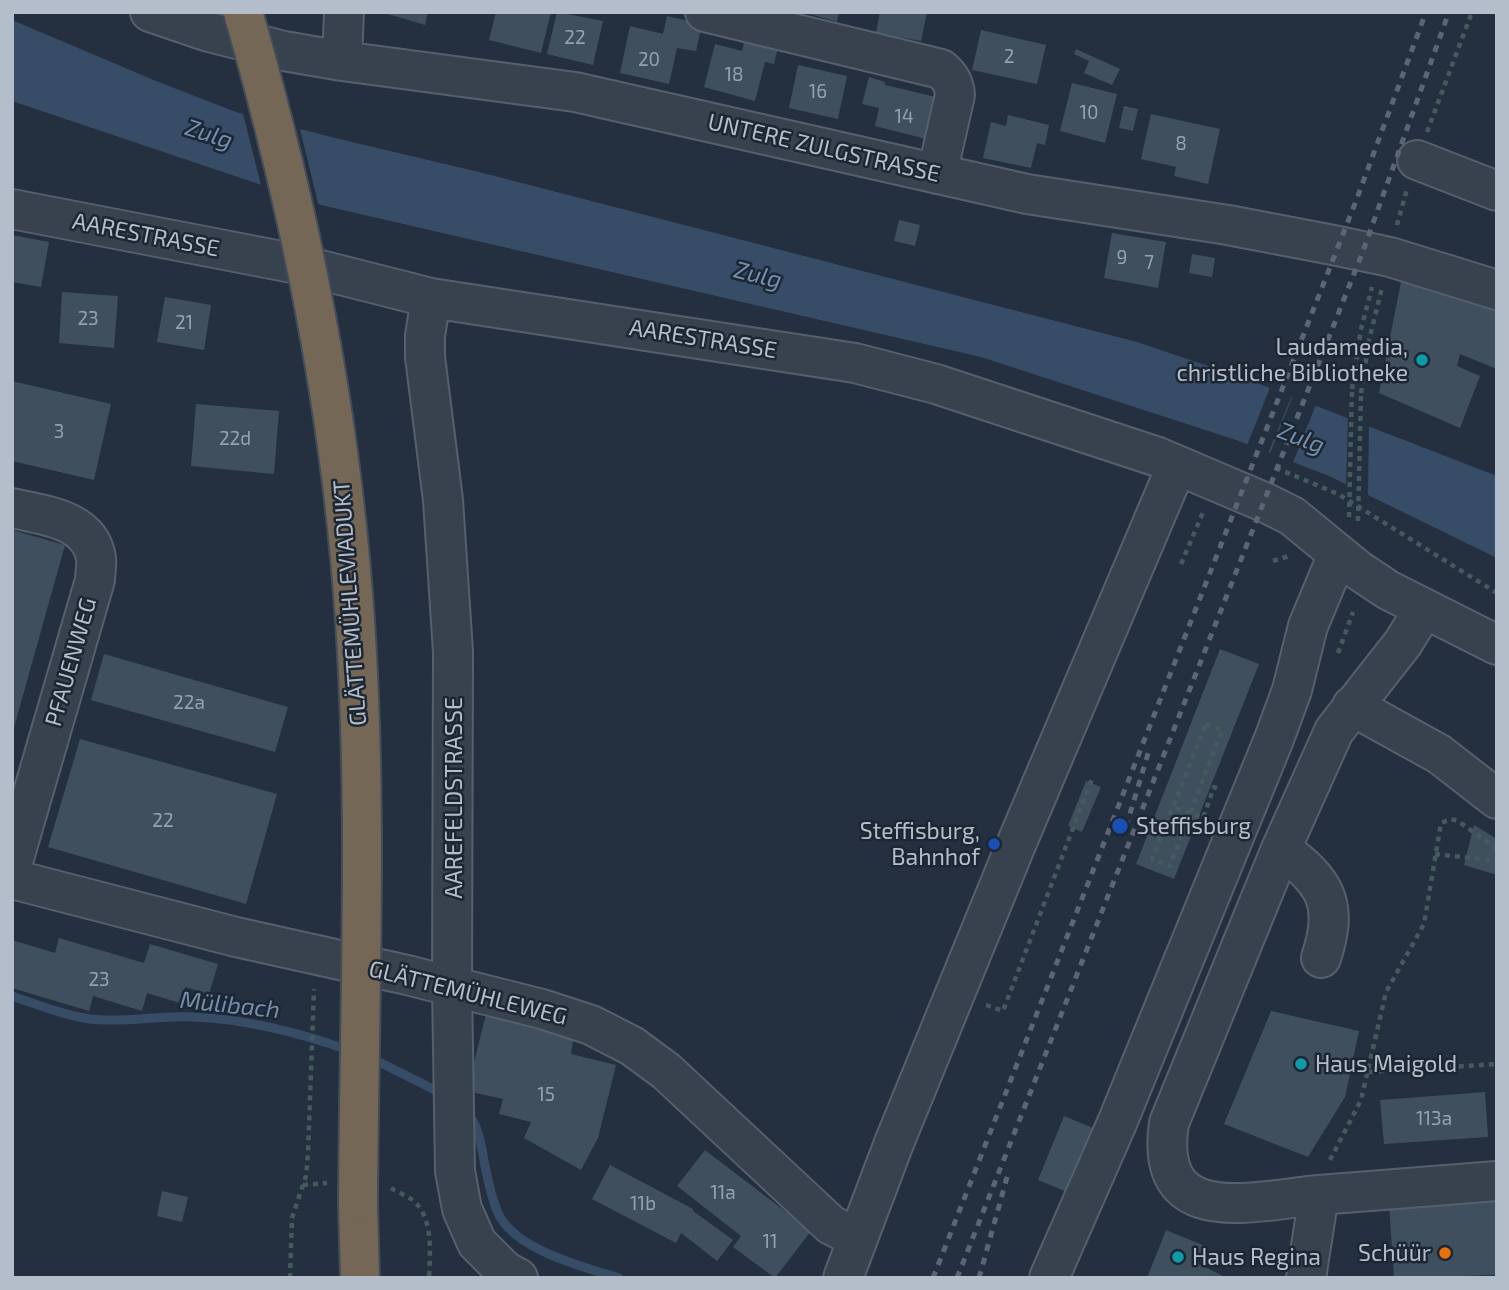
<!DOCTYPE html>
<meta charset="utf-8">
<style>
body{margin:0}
#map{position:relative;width:1509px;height:1290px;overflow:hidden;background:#24303f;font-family:"Exo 2",sans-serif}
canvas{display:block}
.frame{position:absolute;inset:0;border:14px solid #b4bdca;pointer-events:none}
</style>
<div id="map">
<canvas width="1509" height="1290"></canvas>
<div class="frame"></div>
</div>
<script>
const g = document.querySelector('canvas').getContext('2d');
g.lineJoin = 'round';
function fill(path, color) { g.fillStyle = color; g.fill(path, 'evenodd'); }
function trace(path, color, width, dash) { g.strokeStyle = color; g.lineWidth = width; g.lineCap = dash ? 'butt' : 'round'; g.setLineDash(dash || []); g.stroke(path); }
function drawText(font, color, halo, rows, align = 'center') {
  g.font = font + ' "Exo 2",sans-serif'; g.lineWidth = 5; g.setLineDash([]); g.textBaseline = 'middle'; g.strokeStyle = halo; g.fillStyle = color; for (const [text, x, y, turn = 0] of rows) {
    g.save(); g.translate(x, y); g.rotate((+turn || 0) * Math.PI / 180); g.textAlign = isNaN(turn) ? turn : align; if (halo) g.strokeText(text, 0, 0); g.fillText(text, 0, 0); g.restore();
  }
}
const water = new Path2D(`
 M12,20L156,81L236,112L331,137L483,173L1137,342L1249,380L1497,476V558L1329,476L1239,441L981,357L321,205L15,102L12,100Z`);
const pier = new Path2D(`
 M242,110L299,125L319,207L262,189Z
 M1271,385L1293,393L1267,456L1246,448Z
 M1294,393L1317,402L1292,465L1269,456Z
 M1348,414L1369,423L1368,499L1346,488Z`);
const stream = new Path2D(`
 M12,996C38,1005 63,1015 90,1019C124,1023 159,1015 193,1017C246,1019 301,1033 351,1051
 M371,1058L435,1090
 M471,1118C482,1134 482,1156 487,1175C490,1189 493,1204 500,1217C520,1251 583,1267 619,1278`);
const building = new Path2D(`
 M381,12H428L425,25Z
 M496,12H551L541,53L489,40Z
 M557,12L603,21L593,65L547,54Z
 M803,12H839L837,22Z
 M880,12H927L921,41L876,33Z
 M667,16L702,24L696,51L677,48L669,84L620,73L630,26L663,34Z
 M981,30L1046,45L1037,84L972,70Z
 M747,31L780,39L774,64L765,62L755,101L704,87L715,44L742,51Z
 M1076,49L1120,69L1112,85L1084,73L1089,61L1074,54Z
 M798,65L847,76L838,119L789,108Z
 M869,77L885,82V85L936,97L926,139L875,126L879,108L862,104Z
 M1072,83L1117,94L1105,143L1060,131Z
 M1124,106L1138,109L1133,131L1119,128Z
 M1151,114L1220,129L1208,184L1174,176L1176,167L1141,159Z
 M1008,115L1049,125L1045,145L1037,143L1031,168L983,158L991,122L1006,126Z
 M899,220L920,225L915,246L894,241Z
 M1112,233L1166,242L1158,288L1104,278Z
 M12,235L49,242L41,287L12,282Z
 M1192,254L1215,258L1212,277L1189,273Z
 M1401,282L1497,309V369L1460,354L1457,366L1480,376L1460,428L1379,393Z
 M62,292L118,296L114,348L59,343Z
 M165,297L211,305L204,350L157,342Z
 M12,381L111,404L94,480L12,461Z
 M196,404L279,411L274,474L191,466Z
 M12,530L65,545L13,731H12Z
 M1220,649L1259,664L1174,879L1136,864Z
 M104,654L288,707L275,752L91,700Z
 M80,739L277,794L246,904L48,847Z
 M1086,781L1101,787L1082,832L1068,826Z
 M1474,825L1497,839V875L1464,865Z
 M59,938L144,963L150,944L218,964L209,994L185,987L180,1003L147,993L142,1011L93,996L89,1011L12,988V940L55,953Z
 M1271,1011L1359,1031L1345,1097L1308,1157L1224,1124Z
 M486,1014L574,1035L571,1054L616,1065L598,1138L581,1170L524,1138L531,1122L499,1114L503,1099L467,1091Z
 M1485,1092L1488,1137L1384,1144L1380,1100Z
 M1064,1116L1093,1128L1067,1192L1038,1180Z
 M705,1150L811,1231L775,1278L733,1247L741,1236L677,1186Z
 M610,1165L693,1209V1211L733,1240L717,1261L681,1233L676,1243L592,1199Z
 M162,1191L188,1197L182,1222L157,1216Z
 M1497,1197V1275L1394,1278L1389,1204Z
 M1166,1230L1205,1246L1197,1263L1227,1278H1147Z`);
const path = new Path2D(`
 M1427,132L1472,12
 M1397,225L1407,189
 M1352,389L1361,329L1372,287
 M1361,393L1369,340L1382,288
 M1276,468L1338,494L1497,593
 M1273,561L1289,556
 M1181,564L1204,510
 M1338,653L1353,612
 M1206,724L1222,730L1170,866L1152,859Z
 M1176,808L1203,818L1214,787L1218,789
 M1435,854L1497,861
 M986,1005L1003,1011L1093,776
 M1369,1072L1497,1064
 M1330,1160L1361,1100L1386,992L1424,924L1441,823L1451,819L1458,821L1497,849
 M303,1185L327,1183
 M391,1188C397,1192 405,1195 411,1199C434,1215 430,1253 429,1278
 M290,1278L292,1218L306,1176L308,1154L314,989`);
const minor = new Path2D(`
 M150,12L209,32L284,51L342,61L575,92L1027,194L1228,225L1338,246L1390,257L1497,290
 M705,12L941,69C950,77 954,83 955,95L937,174
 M342,61L344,12
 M1417,160L1497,191
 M12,209L297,264L431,298L855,363L936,384L1158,457L1264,502L1292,516L1358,570L1388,590L1497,645
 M431,298L425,336V357L443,500L453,652L452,987L455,1171L462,1209L477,1243L505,1271L518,1278
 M12,508C43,515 90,519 96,558C97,564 95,573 95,580L12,865
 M1352,706L1439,754L1497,799
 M1281,849C1326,882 1339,904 1321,958
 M12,879L236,937L407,975L542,1009L591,1025L632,1046L666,1071L831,1225L857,1238
 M1319,1195L1497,1181
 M843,1278L894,1143L1015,847L1177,465
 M1049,1278L1117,1123L1274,739L1292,690L1308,626L1338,554
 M1306,1278L1319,1195C1252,1201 1153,1230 1169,1123L1281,849L1334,731L1403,643L1424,609`);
const highway = new Path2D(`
 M358,1205L360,1278`);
const rail = new Path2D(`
 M1126,827L1150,747
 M933,1278L1356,201L1426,12
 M957,1278L1363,251L1449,12
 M979,1278L1009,1170`);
const pathBridge = new Path2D(`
 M1349,517L1352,389
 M1358,521L1361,393`);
const highwayBridge = new Path2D(`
 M243,12C298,202 338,396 353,594C369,797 359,1002 358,1205`);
const markers = [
 [1422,360,7,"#0f9aa8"],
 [1120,826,9,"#1a4fb4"],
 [994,844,7,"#1a4fb4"],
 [1301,1064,7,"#0f9aa8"],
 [1445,1253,7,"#e8710a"],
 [1178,1257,7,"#0f9aa8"]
];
const numberNames = [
 ["22",575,38],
 ["2",1009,57],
 ["20",649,60],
 ["18",734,75],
 ["16",818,92],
 ["10",1089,113],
 ["14",904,117],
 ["8",1181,144],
 ["9",1122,258],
 ["7",1149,263],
 ["23",88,319],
 ["21",184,323],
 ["3",59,432],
 ["22d",235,439],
 ["22a",189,703],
 ["22",163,821],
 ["23",99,980],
 ["15",546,1095],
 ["113a",1434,1119],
 ["11a",723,1193],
 ["11b",643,1204],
 ["11",770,1242]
];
const streetNames = [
 ["UNTERE ZULGSTRASSE",824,148,13],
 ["AARESTRASSE",146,235,11],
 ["AARESTRASSE",703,339,9],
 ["GLÄTTEMÜHLEVIADUKT",350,603,-94],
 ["PFAUENWEG",71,662,-74],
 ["AAREFELDSTRASSE",454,798,-90],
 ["GLÄTTEMÜHLEWEG",468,993,14]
];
const poiNames = [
 ["Laudamedia,",1408,347],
 ["christliche Bibliotheke",1408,373],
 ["Steffisburg",1136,826,"left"],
 ["Steffisburg,",980,831],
 ["Bahnhof",980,857],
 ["Haus Maigold",1315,1064,"left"],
 ["Schüür",1431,1253],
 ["Haus Regina",1192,1257,"left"]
];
const waterNames = [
 ["Zulg",209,134,18],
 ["Zulg",758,275,14],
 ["Zulg",1301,438,21],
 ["Mülibach",230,1005,6]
];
fill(water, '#374d67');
fill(pier, '#24303f');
trace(stream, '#374d67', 9);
fill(building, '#3f4f5e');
trace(minor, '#56606d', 42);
trace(highway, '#434d5a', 42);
trace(path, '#445b5d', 4.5, [5, 5]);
trace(minor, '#38424f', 38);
trace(highway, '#756755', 38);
trace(rail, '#5a6676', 5, [7, 7]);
trace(highwayBridge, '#434d5a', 42, []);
trace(pathBridge, '#445b5d', 4.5, [5, 5]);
trace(highwayBridge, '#756755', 38);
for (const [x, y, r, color] of markers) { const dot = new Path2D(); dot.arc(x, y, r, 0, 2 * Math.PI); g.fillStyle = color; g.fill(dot); trace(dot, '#1d2734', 2.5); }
drawText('19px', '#97a2af', null, numberNames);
drawText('23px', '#b4bdca', '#1d2734', streetNames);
drawText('23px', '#b4bdca', '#1d2734', poiNames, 'right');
drawText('italic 24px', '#738fae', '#1d2734', waterNames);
</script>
